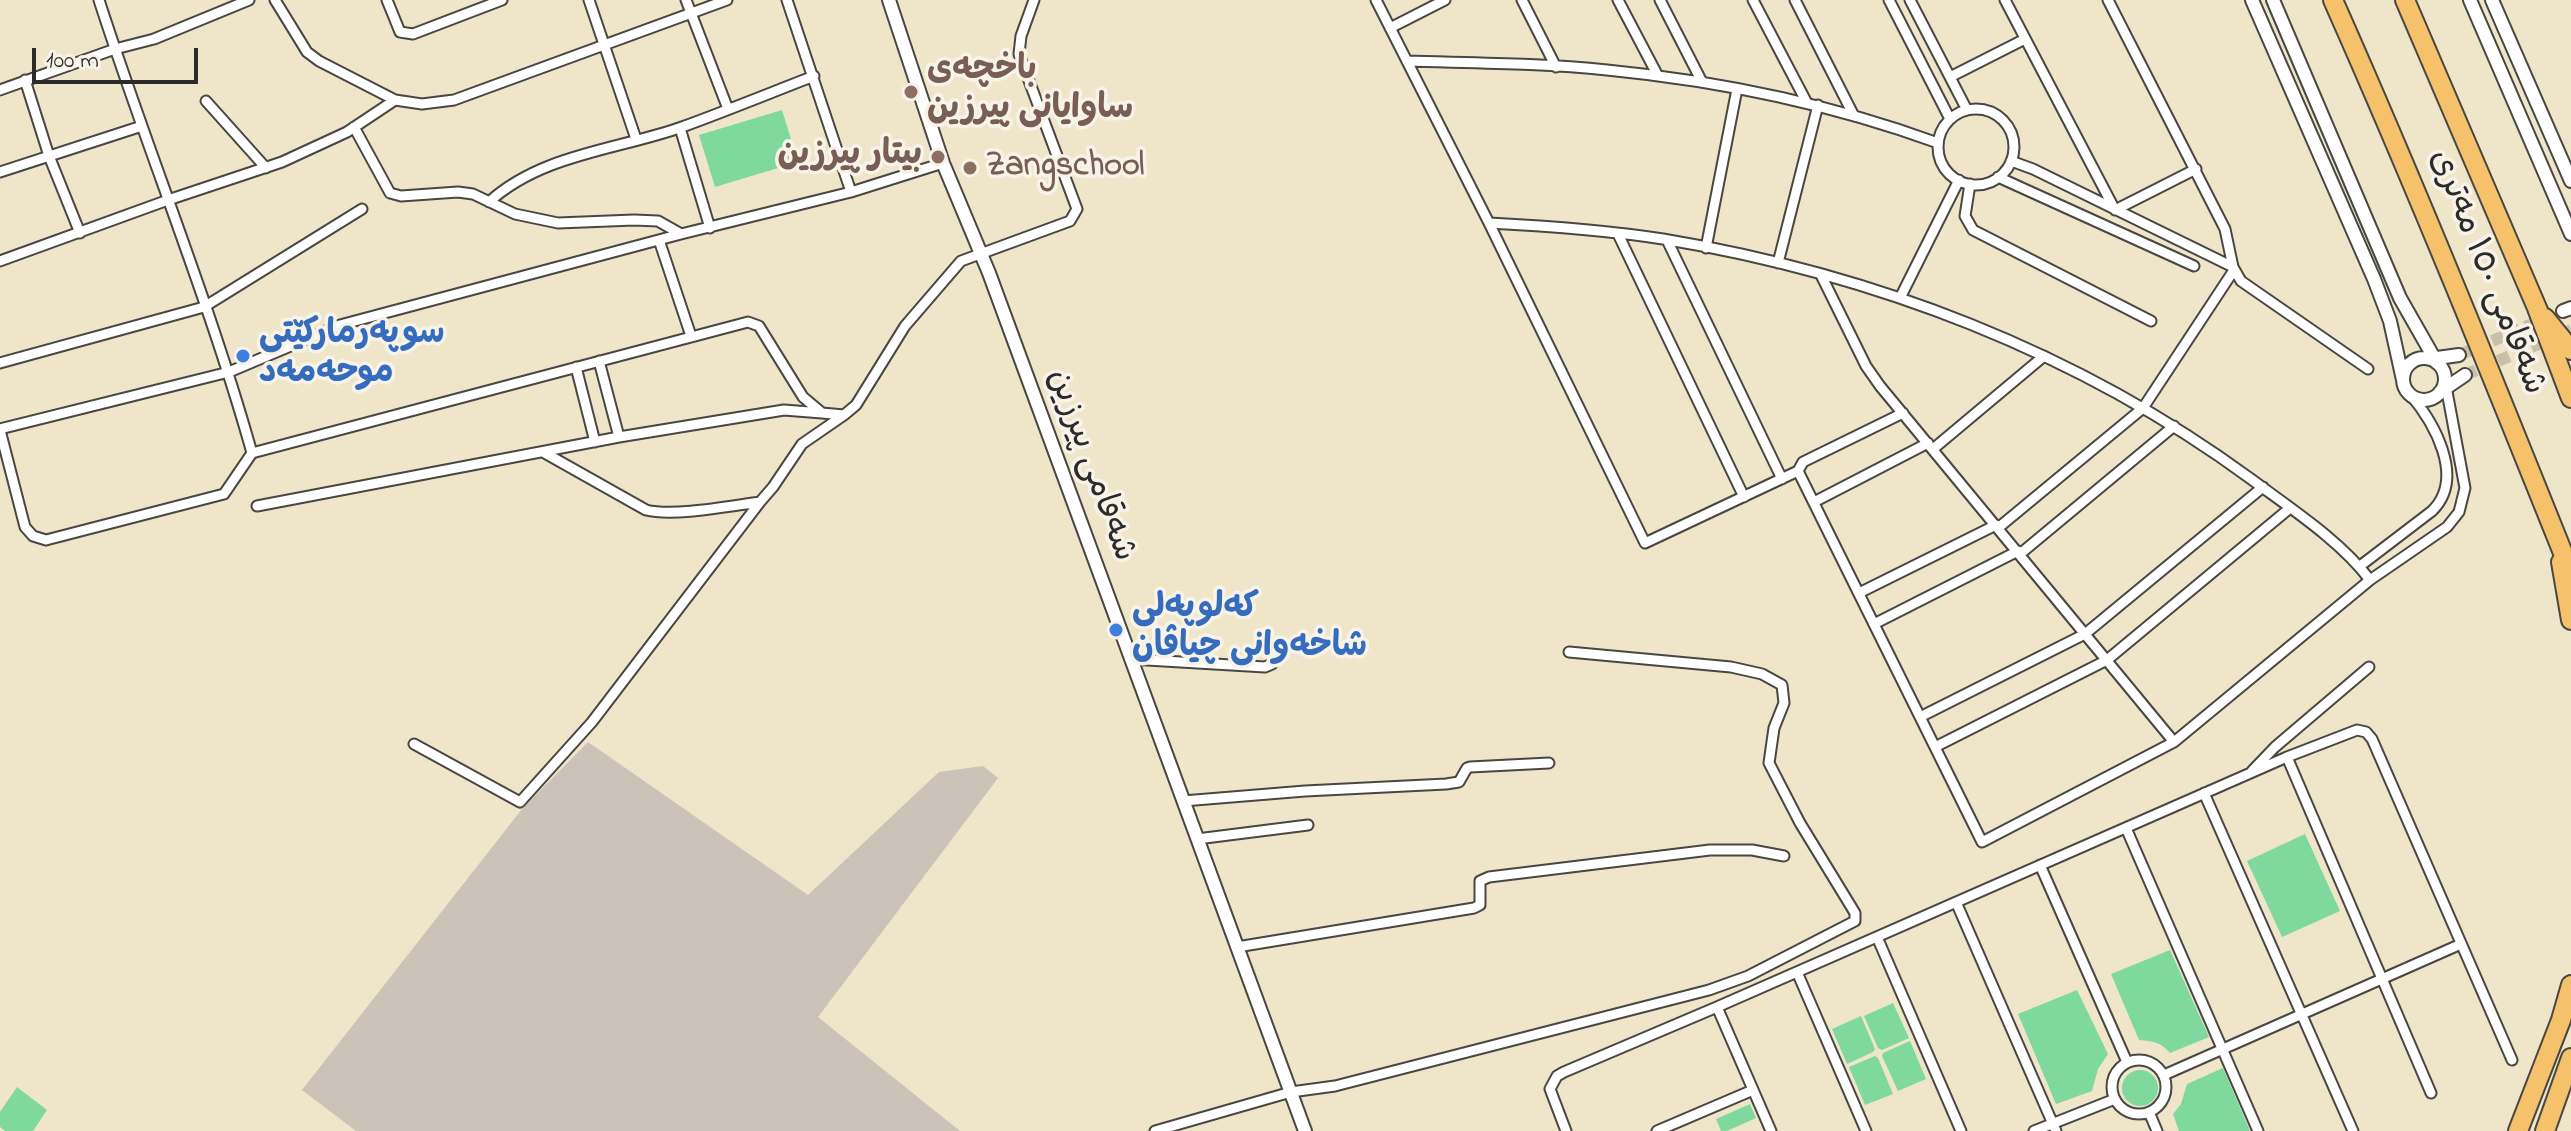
<!DOCTYPE html>
<meta charset="utf-8">
<style>
body{margin:0}
#map{position:relative;width:2571px;height:1131px;overflow:hidden;background:#efe5c9;font-family:"Indie Flower",sans-serif}
canvas{display:block}
.scale{position:absolute;left:32px;top:48px;width:166px;height:36px;box-sizing:border-box;border:4px solid #2b2b2b;border-top:0;padding-left:10px;font-size:24px;line-height:28px;white-space:nowrap;color:#2b2b2b;-webkit-text-stroke:6px #f7f3e8;paint-order:stroke}
</style>
<div id="map">
<canvas width="2571" height="1131"></canvas>
<div class="scale">100 m</div>
</div>
<script>
const g = document.querySelector('canvas').getContext('2d');
g.lineJoin = 'round';
function fill(path, color) { g.fillStyle = color; g.fill(path, 'evenodd'); }
function trace(path, color, width, dash) { g.strokeStyle = color; g.lineWidth = width; g.lineCap = dash ? 'butt' : 'round'; g.setLineDash(dash || []); g.stroke(path); }
function drawText(font, color, halo, rows, align = 'center') {
  g.font = font + ' "Indie Flower","Playpen Sans Arabic",sans-serif'; g.lineWidth = 7; g.setLineDash([]); g.textBaseline = 'middle'; g.strokeStyle = halo; g.fillStyle = color; for (const [text, x, y, turn = 0] of rows) {
    g.save(); g.translate(x, y); g.rotate((+turn || 0) * Math.PI / 180); g.textAlign = isNaN(turn) ? turn : align; if (halo) g.strokeText(text, 0, 0); g.fillText(text, 0, 0); g.restore();
  }
}
const industrial = new Path2D(`
 M588,742L808,895L939,772L983,766L998,778L818,1017L960,1131H356L302,1090L522,809Z`);
const green = new Path2D(`
 M782,110L798,162L715,187L699,135Z
 M2305,834L2340,911L2282,937L2247,861Z
 M2170,950L2209,1037L2170,1053C2161,1042 2152,1041 2139,1040L2111,974Z
 M2077,990L2108,1054L2098,1069L2092,1091L2056,1104L2018,1014Z
 M1893,1003L1909,1038L1882,1050L1878,1048L1864,1016Z
 M1861,1016L1875,1049L1873,1052L1847,1064L1832,1029Z
 M1910,1041L1926,1079L1898,1091L1882,1056L1883,1053Z
 M1875,1056L1878,1058L1893,1094L1865,1105L1849,1067Z
 M2223,1068L2250,1131H2179L2173,1114L2181,1104L2187,1084Z
 M2122 1088a18 18 0 1 1 36 0a18 18 0 1 1-36 0Z
 M17,1087L47,1110L33,1131H5L0,1127V1112Z
 M1750,1104L1756,1118L1727,1131H1721L1716,1119Z`);
const tertiaryTunnel = new Path2D(`
 M2459,355L2563,311
 M2465,375L2571,330`);
const minor = new Path2D(`
 M99,0C148,152 209,300 252,453
 M275,0L307,52L319,61L395,100L422,104L454,100L727,0
 M387,0L400,32L413,34L502,0
 M589,0L636,139
 M686,0L728,109
 M787,0L851,192
 M1376,0L1489,223L1645,543L1798,471L1803,462L1903,413
 M1522,0L1556,67
 M1618,0L1658,76
 M1660,0L1702,82
 M1753,0L1807,103
 M1795,0L1854,116
 M1889,0L1950,119
 M1910,0L1967,110
 M2005,0L2115,210L2196,169
 M2108,0L2225,229L2233,267L2241,281L2368,369
 M1390,28L1445,0
 M1407,61C1474,63 1541,63 1607,70C1720,81 1831,104 1938,143
 M1950,77L2025,39
 M25,80L49,156L80,233
 M0,90L115,49L154,39L249,0
 M206,101L266,168
 M1938 147a38 38 0 1 1 76 0a38 38 0 1 1-76 0Z
 M354,127L390,193L401,196L458,192L473,194L515,214L558,223L634,220L658,221L681,234
 M680,128L710,228
 M2011,161L2033,169L2233,267
 M0,172L142,126
 M1998,177L2194,266
 M1970,184L1965,216L1973,230L2151,321
 M489,202C542,154 617,150 682,127C726,111 770,93 814,76
 M1489,223C1547,226 1605,230 1663,239C1874,274 2078,352 2251,479C2290,508 2341,541 2370,580
 M1618,234L1744,497
 M659,240L691,336
 M1667,240L1782,479
 M1706,248L1737,89
 M0,261L168,200L282,162L347,132L395,100
 M1778,263L1818,105
 M1821,275L1866,366L1880,386L2174,742
 M1900,298L1959,180
 M599,361L619,437
 M0,363L204,307L362,209
 M576,367L595,442
 M0,429L229,372L340,325L681,234L851,192L943,163
 M0,430L25,527L33,536L46,540L224,494L252,453L748,322L759,326L803,397L822,413L844,415L856,405L905,326L961,261L1070,221L1077,209L1019,54L1021,36L1034,0
 M1933,449L2044,356
 M543,452L646,510C673,517 730,506 760,502L773,487L802,444L844,415
 M1798,471L1982,842L2174,742L2370,580L2447,527L2459,512L2465,488L2445,381
 M1814,502L1928,443
 M257,506L619,437L784,410L822,413
 M1998,528L2143,408L2234,270
 M2020,554L2174,426
 M2360,566L2432,511C2466,478 2434,422 2409,393
 M1859,593L1996,525
 M1874,624L2018,551
 M1130,659L1265,667L1272,664L1276,653
 M1920,717L2085,634L2263,487
 M414,744L520,802L592,722L760,502
 M1935,747L2107,660L2290,508
 M2287,757L2431,1093
 M2252,771L2275,747L2369,667
 M2204,793L2353,1131
 M1183,801L1305,791L1446,784L1459,782L1467,768L1470,767L1549,763
 M2126,828L2258,1131
 M1197,839L1308,825
 M2040,865L2127,1062
 M1956,902L2056,1131
 M1877,937L1961,1131
 M1237,947L1474,908L1480,905V881L1489,877L1710,850H1752L1784,856
 M1797,972L1866,1131
 M1717,1007L1771,1131
 M2112 1087a27 27 0 1 1 54 0a27 27 0 1 1-54 0Z
 M2164,1075L2461,944
 M2149,1112L2157,1131
 M1155,1131L1291,1092L1335,1086L1709,990L1748,976L1855,921V913L1800,823L1769,763L1774,728L1784,703L1782,685L1762,674L1731,667L1569,652
 M1566,1131L1550,1089L1557,1076L1564,1072L1717,1007L2287,757L2357,730L2366,732L2372,739L2512,1060
 M1657,1131L1753,1090
 M2034,1131L2115,1099`);
const tertiary = new Path2D(`
 M889,0L943,163L989,273L1305,1131
 M2252,0L2374,279L2390,321L2403,380
 M2273,0L2400,298L2437,363
 M2470,0L2571,234
 M2492,0L2571,181
 M2563,311L2571,308
 M2403 379a21 21 0 1 1 42 0a21 21 0 1 1-42 0Z
 M2430,359L2459,355
 M2440,392L2465,375`);
const motorway = new Path2D(`
 M2333,0C2417,189 2494,381 2571,573
 M2405,0L2537,308L2571,398
 M2545,318L2571,350
 M2561,562L2571,620
 M2518,1131L2561,1020L2571,985
 M2545,1131L2571,1058`);
const markers = [
 [911,92,8,"#8d6e63"],
 [938,157,8,"#8d6e63"],
 [970,168,8,"#8d6e63"],
 [243,356,8,"#3f7fe0"],
 [1116,630,8,"#3f7fe0"]
];
const educationNames = [
 ["باخچەی",927,72],
 ["ساوایانی پیرزین",927,111],
 ["بيتار پيرزين",922,157,"right"],
 ["Zangschool",986,168]
];
const streetNames = [
 ["شەقامی ١٥٠ مەتری",2485,273,68],
 ["شەقامی پیرزین",1089,466,70]
];
const shopNames = [
 ["سوپەرمارکێتی",259,336],
 ["موحەمەد",259,375],
 ["کەلوپەلی",1132,610],
 ["شاخەوانی چیاڤان",1132,649]
];
fill(industrial, '#cbc2b8');
fill(green, '#7fd89e');
trace(tertiaryTunnel, '#c8c0a9', 12, [12, 6]);
trace(minor, '#484743', 13);
trace(tertiary, '#484743', 16);
trace(motorway, '#484743', 22);
trace(minor, '#fff', 9);
trace(tertiary, '#fff', 12);
trace(motorway, '#f5c16b', 18);
for (const [x, y, r, color] of markers) { const dot = new Path2D(); dot.arc(x, y, r, 0, 2 * Math.PI); g.fillStyle = color; g.fill(dot); trace(dot, '#f7f3e8', 3); }
drawText('bold 34px', '#785e54', '#f7f3e8', educationNames, 'left');
drawText('34px', '#2b2b2b', '#f7f3e8', streetNames);
drawText('bold 34px', '#366cbe', '#f7f3e8', shopNames, 'left');
</script>
